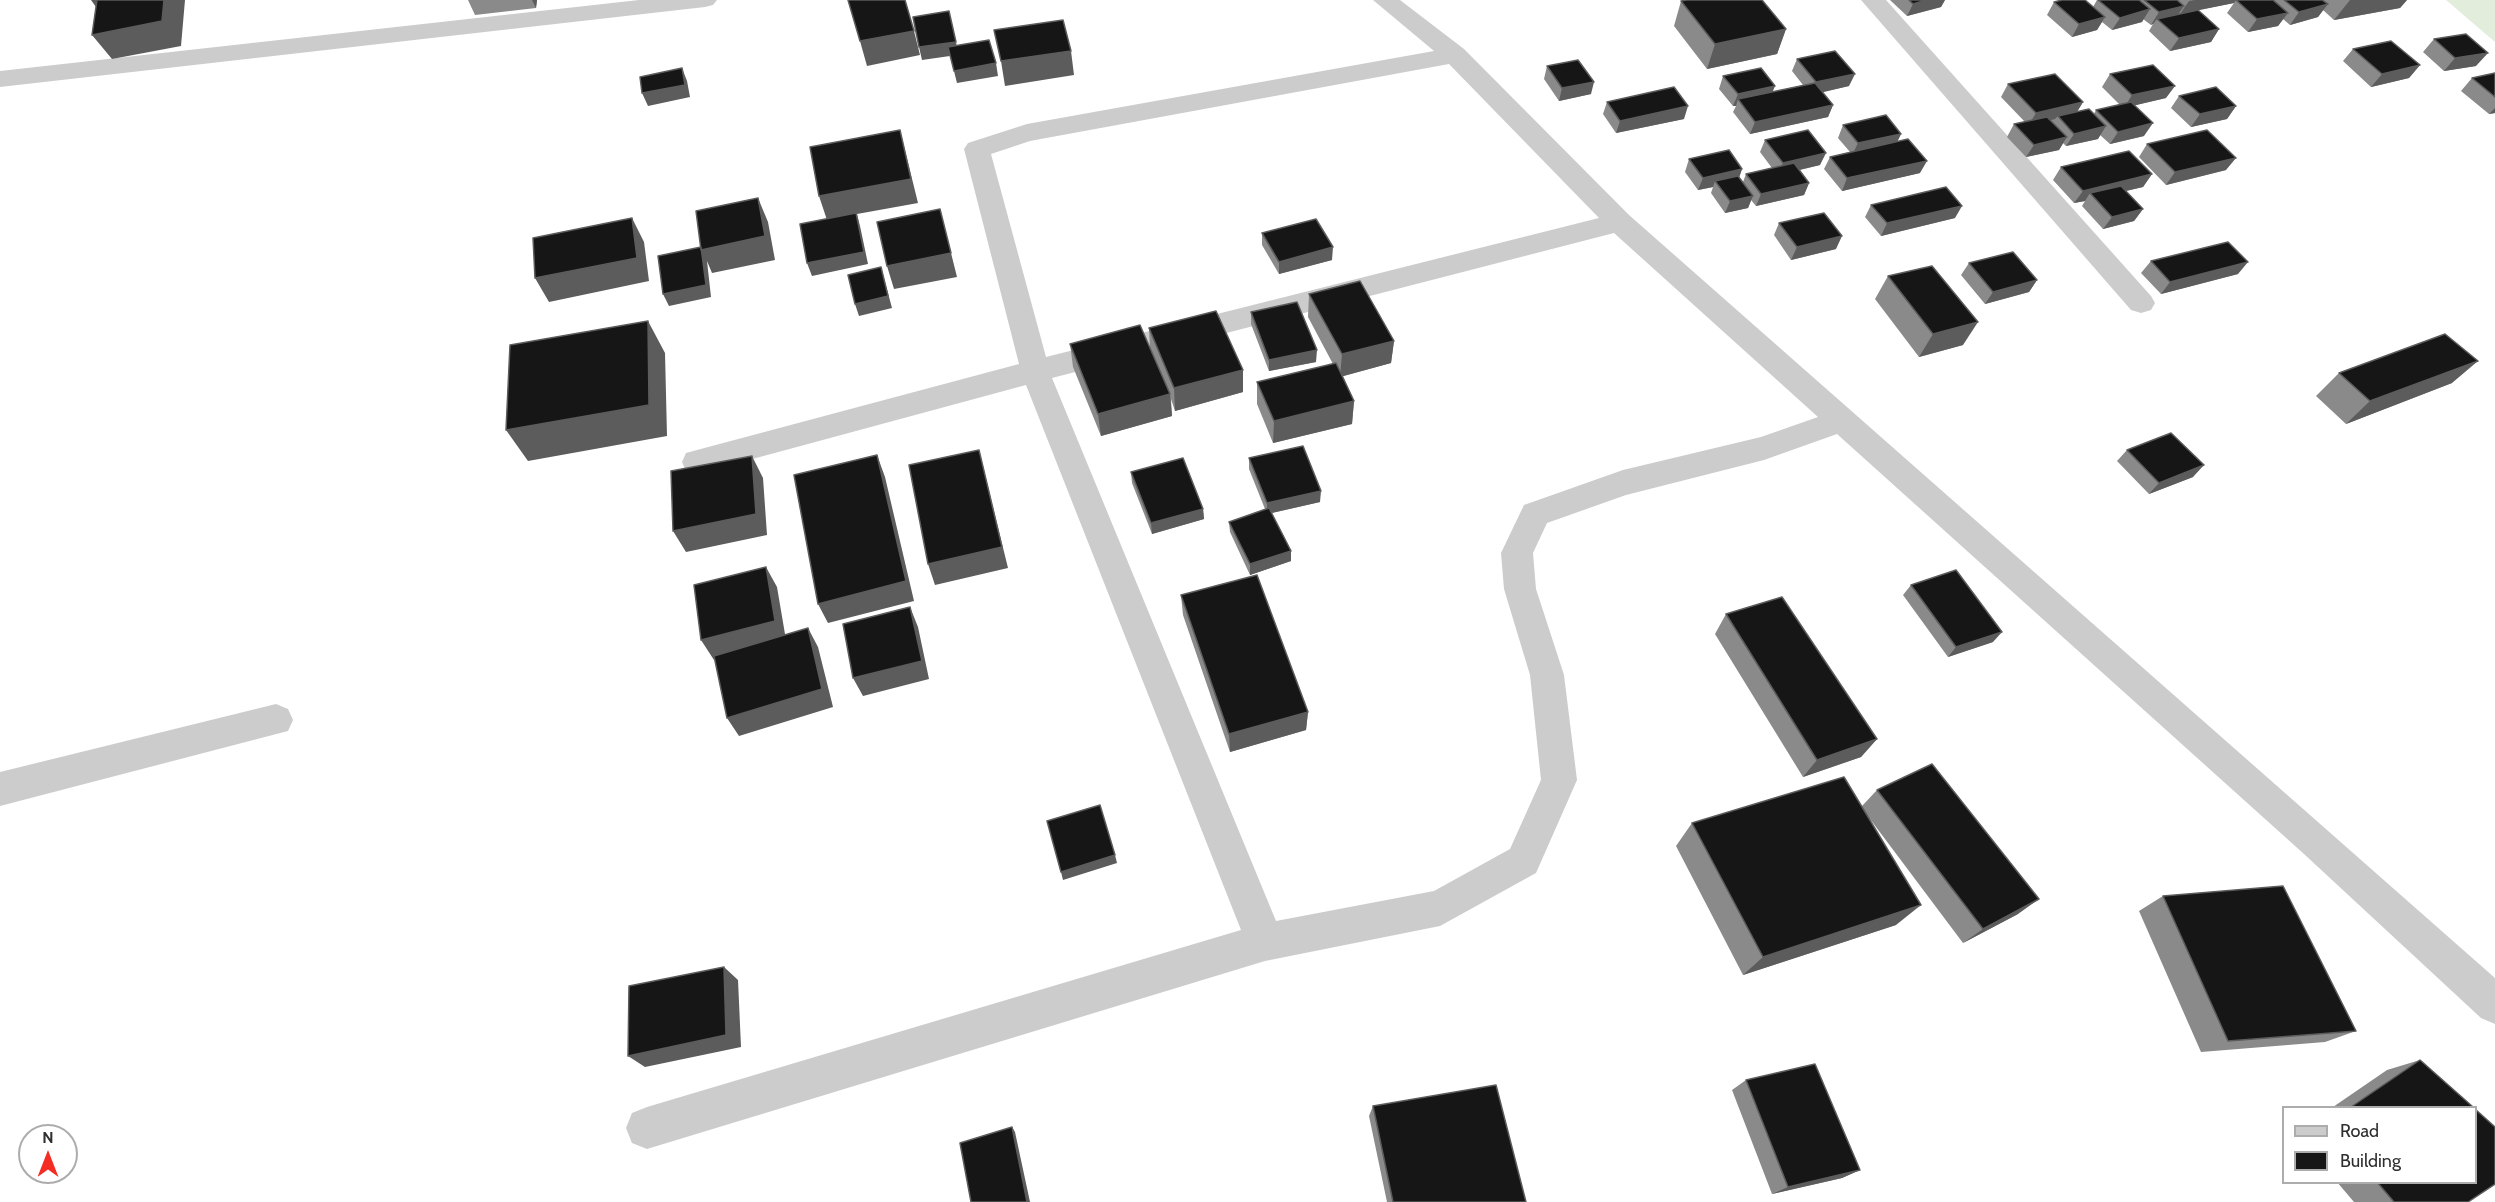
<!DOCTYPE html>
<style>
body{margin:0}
#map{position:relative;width:2495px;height:1202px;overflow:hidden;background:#fff;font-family:Cabin,sans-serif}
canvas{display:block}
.legend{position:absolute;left:2282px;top:1106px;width:195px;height:78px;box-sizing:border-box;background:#fff;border:2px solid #acacac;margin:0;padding:8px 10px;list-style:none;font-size:18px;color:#2f2f2f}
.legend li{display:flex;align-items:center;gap:12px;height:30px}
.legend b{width:30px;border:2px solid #acacac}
.north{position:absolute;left:18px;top:1124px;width:60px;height:60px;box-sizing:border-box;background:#fff;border:2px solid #acacac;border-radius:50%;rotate:0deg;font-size:16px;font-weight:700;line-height:24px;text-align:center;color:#2f2f2f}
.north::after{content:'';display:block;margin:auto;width:21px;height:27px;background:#f42c23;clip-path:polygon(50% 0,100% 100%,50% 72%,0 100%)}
</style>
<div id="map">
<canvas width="2495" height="1202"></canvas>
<ul class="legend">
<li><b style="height:8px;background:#ccc"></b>Road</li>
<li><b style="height:16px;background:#161616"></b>Building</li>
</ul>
<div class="north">N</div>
</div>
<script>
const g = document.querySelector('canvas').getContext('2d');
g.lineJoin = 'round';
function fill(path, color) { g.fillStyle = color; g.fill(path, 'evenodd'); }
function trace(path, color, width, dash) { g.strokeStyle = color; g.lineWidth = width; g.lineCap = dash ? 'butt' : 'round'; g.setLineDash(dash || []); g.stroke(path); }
const green = new Path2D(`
 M2446,0H2495V42Z`);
const minor = new Path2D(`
 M639,0H717L713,5L705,7L0,87V71Z
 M1373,0H1400L1464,49L1629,215L2495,978V1024L2481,1018L2304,854L1837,434L1764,460L1626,495L1547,523L1533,553L1536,589L1564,675L1577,780L1536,873L1440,926L1265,961L647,1149L632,1143L626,1128L632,1113L647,1107L1241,930L1026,385L697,474L686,471L682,462L686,453L697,450L1019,364L964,149L968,143L1027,124L1434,51ZM1449,64L1599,218L1046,357L991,154L1030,141ZM1614,233L1818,417L1761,437L1623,470L1524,505L1501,553L1504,589L1530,675L1541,780L1510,849L1434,891L1276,921L1052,378Z
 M1861,0H1886L2151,296L2155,303L2151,310L2141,313L2131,310Z
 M276,704L288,709L293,720L288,731L0,806V772Z`);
const wall = new Path2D(`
 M468,0H537L536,8L475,15Z
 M1890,0H1945L1941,7L1907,16Z
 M2097,0H2407L2400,8L2334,20L2323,10L2318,17L2290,25L2283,19L2278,26L2248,32L2227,13L2234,3L2198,10L2219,29L2211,42L2170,51L2149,31L2153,24L2151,25L2143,19L2142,22L2112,30L2102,22L2097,30L2072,37L2047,15L2054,2L2093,7Z
 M1681,1L1786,29L1777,54L1707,69L1674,26Z
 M2434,39L2476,66L2444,71L2423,52Z
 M2353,49L2420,65L2409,78L2371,87L2343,61Z
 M1797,59L1849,86L1822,92L1833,105L1828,117L1750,134L1733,112L1736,106H1733L1719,89L1723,76L1772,92L1803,85L1792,71Z
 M1547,66L1591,94L1559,101L1544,79Z
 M2495,73V113L2489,114L2461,91L2472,78Z
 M2110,74L2166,98L2135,105L2144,136L2110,144L2100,135L2098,139L2066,146L2063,143L2059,150L2026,157L2007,137L2014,124L2025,122L2001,97L2008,84L2083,102L2077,112L2094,114L2096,110L2120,105L2102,87Z
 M2179,96L2236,106L2227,119L2191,127L2171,108Z
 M1607,102L1684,119L1616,133L1603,114Z
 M1843,125L1901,134L1897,142L1920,173L1842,191L1824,169L1830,157L1850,152L1838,138Z
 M1765,140L1820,165L1800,170L1809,183L1804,195L1756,206L1751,200L1748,208L1725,213L1711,193L1713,187L1698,190L1685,172L1689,159L1742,169L1739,177L1743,182L1746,174L1772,168L1760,152Z
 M2147,144L2226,170L2166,185L2139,157Z
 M2061,167L2152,174L2143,187L2126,191L2143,209L2134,221L2103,229L2082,206L2085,201L2074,203L2053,180Z
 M1871,205L1955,218L1881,236L1865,217Z
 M1779,223L1836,249L1791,260L1774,235Z
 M1262,233L1332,260L1279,274L1262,245Z
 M2151,261L2238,274L2161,294L2141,273Z
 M1969,263L2037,280L2029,292L1985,304L1961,275Z
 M1888,276L1963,345L1919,357L1875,299Z
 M1309,294L1394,341L1391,363L1343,376L1354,401L1352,424L1273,443L1257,404V382L1333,364L1308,317Z
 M1251,312L1316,362L1269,371L1251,324Z
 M1149,328L1243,370V392L1175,411L1171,399L1172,416L1101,436L1073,367L1070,344L1150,349Z
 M2339,373L2452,383L2346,424L2316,396Z
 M2127,450L2193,477L2149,494L2117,461Z
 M1249,458L1320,502L1272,513L1291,551V561L1250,575L1230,532L1229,522L1265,509L1249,469Z
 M1131,472L1203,509L1204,519L1152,534L1132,483Z
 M1911,585L1993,642L1948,657L1903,595Z
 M1181,595L1308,712L1306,730L1230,752L1183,615Z
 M1726,614L1877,739L1861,757L1803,777L1715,634Z
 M1877,790L2018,914L1963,943L1867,815L1896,925L1743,975L1676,846L1692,823L1862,806Z
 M2163,896L2356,1031L2325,1042L2201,1052L2139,911Z
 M2420,1060L2473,1107H2333L2387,1070Z
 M1746,1080L1860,1170L1842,1178L1772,1194L1732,1090Z
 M1373,1106L1526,1202H1387L1369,1116Z
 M2337,1182H2475L2468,1202H2354Z`);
const shadedWall = new Path2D(`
 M91,0H118L120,2L96,7Z
 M164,0H185L181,46L112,59L92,35Z
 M532,0H537L536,8Z
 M1926,0H1945L1941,7L1907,16L1913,4Z
 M2195,0H2246H2236L2234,3L2180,14L2189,1Z
 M2350,0H2407L2400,8L2334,20Z
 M2328,4L2318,17L2290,25L2299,12Z
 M2184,6L2175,19H2157L2153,24L2151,25L2159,12Z
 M2150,9L2142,22L2112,30L2120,18Z
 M2288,13L2278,26L2248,32L2257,19Z
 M2105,17L2097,30L2072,37L2079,24Z
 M1786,29L1777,54L1707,69L1715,44Z
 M2219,29L2211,42L2170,51L2179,38Z
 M914,31L920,55L867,66L860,41Z
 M956,42L958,54L948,47L950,56L922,60L919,47Z
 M1071,51L1074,75L1005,86L1001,61Z
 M2488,53L2476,66L2444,71L2455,58Z
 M996,63L998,76L957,83L954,71Z
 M2420,65L2409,78L2371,87L2382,74Z
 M682,68L687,81L690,97L648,106L642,93Z
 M1855,74L1849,86L1811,95L1816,82Z
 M1594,82L1591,94L1559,101L1562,88Z
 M1775,86L1770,98L1738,99L1736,106H1733L1738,94Z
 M2175,86L2166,98L2124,108L2132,95Z
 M2083,102L2075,115L2058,116L2055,119L2028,126L2036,113Z
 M1833,105L1828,117L1750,134L1755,122Z
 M1688,106L1684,119L1616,133L1620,121Z
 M2236,106L2227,119L2191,127L2200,114Z
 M2495,108V113L2489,114Z
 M2153,123L2144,136L2110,144L2118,132Z
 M2106,126L2098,139L2066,146L2074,134Z
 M900,130L918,203L857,214L860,226L868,264L812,276L807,263L827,220L819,196Z
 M1901,134L1895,146L1852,155L1858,143Z
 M2067,137L2059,150L2026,157L2034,145Z
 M1826,153L1820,165L1777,175L1783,163Z
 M2236,158L2226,170L2166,185L2175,172Z
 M1927,161L1920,173L1842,191L1847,178Z
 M1742,169L1738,181H1715L1713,187L1698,190L1703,178Z
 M2152,174L2143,187L2095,198L2090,193L2085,201L2074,203L2083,191Z
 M1809,183L1804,195L1756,206L1761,194Z
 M1753,196L1748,208L1725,213L1730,201Z
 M758,198L768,222L775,260L712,273L707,261L711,297L669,306L663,294L701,247Z
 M1962,206L1955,218L1881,236L1887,223Z
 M2143,209L2134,221L2103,229L2112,217Z
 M632,218L644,242L649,281L549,302L535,278Z
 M1842,236L1836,249L1791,260L1797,247Z
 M1333,247L1332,260L1279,274V262Z
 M951,253L957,277L894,289L887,266Z
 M2248,262L2238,274L2161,294L2170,282Z
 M881,267L892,308L859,316L855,304Z
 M2037,280L2029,292L1985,304L1993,292Z
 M648,321L665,353L667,436L528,461L506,430Z
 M1978,322L1963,345L1919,357L1933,334Z
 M1394,341L1391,363L1340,377L1342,354Z
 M1317,350L1316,362L1269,371V360Z
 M2478,361L2452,383L2346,424L2370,401Z
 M1243,370V392L1175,411L1174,388Z
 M1170,394L1172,416L1101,436L1098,414Z
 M1354,401L1352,424L1273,443L1274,421Z
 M979,450L1008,568L935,585L928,564Z
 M877,455L885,477L914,601L828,623L818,604Z
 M752,456L763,478L767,535L686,552L673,531Z
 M2204,465L2193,477L2149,494L2159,483Z
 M1321,491L1320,502L1267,514V503Z
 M1203,509L1204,519L1152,534L1151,523Z
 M1291,551V561L1250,575V564Z
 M766,567L777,587L786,640L714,660L701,640Z
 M910,607L918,627L929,679L863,696L853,678Z
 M808,628L818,647L833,707L739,736L727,718Z
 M2002,632L1993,642L1948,657L1956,647Z
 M1308,712L1306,730L1230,752L1229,734Z
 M1877,739L1861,757L1803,777L1817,760Z
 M1115,855L1117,863L1063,880L1061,872Z
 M2039,899L2018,914L1963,943L1983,929Z
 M1921,905L1896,925L1743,975L1763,957Z
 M724,967L738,980L741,1047L645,1067L628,1056Z
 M1012,1127L1015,1132L1030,1202H1027Z
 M1860,1170L1842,1178L1772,1194L1788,1187Z`);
const building = new Path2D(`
 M97,0H164L162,21L92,35Z
 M848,0H905L914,31L860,41Z
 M1687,0H1762L1786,29L1715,44L1681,1Z
 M1909,0H1926L1913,4Z
 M2062,0H2085L2105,17L2079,24L2054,2Z
 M2098,0H2139L2150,9L2120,18Z
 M2144,0H2177L2184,6L2159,12Z
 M2236,0H2273L2288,13L2257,19Z
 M2284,0H2322L2328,4L2299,12Z
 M2198,10L2219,29L2179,38L2157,19Z
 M949,11L956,42L919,47L913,17Z
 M1063,20L1071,51L1001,61L994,30Z
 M2466,34L2488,53L2455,58L2434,39Z
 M989,40L996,63L954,71L948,47Z
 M2391,41L2420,65L2382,74L2353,49Z
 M1835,51L1855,74L1816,82L1797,59Z
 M1578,60L1594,82L1562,88L1547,66Z
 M2153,65L2175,86L2132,95L2110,74Z
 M682,68L685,85L642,93L640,77Z
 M1761,68L1775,86L1738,94L1723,76Z
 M2495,73V97L2472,78Z
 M2055,74L2083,102L2036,113L2008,84Z
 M1815,83L1833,105L1755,122L1738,99Z
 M1674,87L1688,106L1620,121L1607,102Z
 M2216,87L2236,106L2200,114L2179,96Z
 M2131,102L2153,123L2118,132L2096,110Z
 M2089,109L2106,126L2074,134L2058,116Z
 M1886,115L1901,134L1858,143L1843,125Z
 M2047,117L2067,137L2034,145L2014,124Z
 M900,130L911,179L819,196L810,147Z
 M1808,130L1826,153L1783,163L1765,140Z
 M2207,130L2236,158L2175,172L2147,144Z
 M1908,139L1927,161L1847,178L1830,157Z
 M1729,150L1742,169L1703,178L1689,159Z
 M2129,151L2152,174L2083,191L2061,167Z
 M1794,163L1809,183L1761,194L1746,174Z
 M1738,176L1753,196L1730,201L1715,181Z
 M2121,186L2143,209L2112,217L2090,193Z
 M1946,187L1962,206L1887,223L1871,205Z
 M758,198L765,236L701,250L696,211Z
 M940,209L951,253L887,266L877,222Z
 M856,213L864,252L807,263L800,224Z
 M1824,213L1842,236L1797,247L1779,223Z
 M632,218L637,258L535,278L533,238Z
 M1316,219L1333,247L1279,262L1262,233Z
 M2228,242L2248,262L2170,282L2151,261Z
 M701,247L706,285L663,294L658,256Z
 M2013,252L2037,280L1993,292L1969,263Z
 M1932,266L1978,322L1933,334L1888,276Z
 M881,267L888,296L855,304L848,275Z
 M1360,281L1394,341L1342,354L1309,294Z
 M1297,302L1317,350L1269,360L1251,312Z
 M1216,311L1243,370L1174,388L1149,328Z
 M648,321L649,405L506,430L510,345Z
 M1140,325L1170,394L1098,414L1070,344Z
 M2445,334L2478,361L2370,401L2339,373Z
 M1336,363L1354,401L1274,421L1257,382Z
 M2171,433L2204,465L2159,483L2127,450Z
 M1303,446L1321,491L1267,503L1249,458Z
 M979,450L1002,547L928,564L909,465Z
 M877,455L906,581L818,604L794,475Z
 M752,456L756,514L673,531L671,471Z
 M1183,458L1203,509L1151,523L1131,472Z
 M1269,508L1291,551L1250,564L1229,522Z
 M766,567L775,621L701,640L694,585Z
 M1956,570L2002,632L1956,647L1911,585Z
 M1257,575L1308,712L1229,734L1181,595Z
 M1782,597L1877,739L1817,760L1726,614Z
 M910,607L922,661L853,678L843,624Z
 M808,628L822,689L727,718L714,656Z
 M1932,764L2039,899L1983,929L1877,790Z
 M1844,777L1921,905L1763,957L1692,823Z
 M1100,805L1115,855L1061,872L1047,821Z
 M2283,886L2356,1031L2228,1041L2163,896Z
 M724,967L726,1035L628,1056L629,986Z
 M2420,1060L2473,1107H2351Z
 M1815,1064L1860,1170L1788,1187L1746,1080Z
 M1496,1085L1526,1202H1393L1373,1106Z
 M2475,1109L2495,1127V1184L2468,1202H2394L2377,1182H2475Z
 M1012,1127L1027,1202H971L960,1143Z`);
fill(green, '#e3eddc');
fill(minor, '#ccc');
fill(wall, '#8a8a8a');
fill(shadedWall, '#5c5c5c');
fill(building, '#161616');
trace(building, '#5c5c5c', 1.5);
</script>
